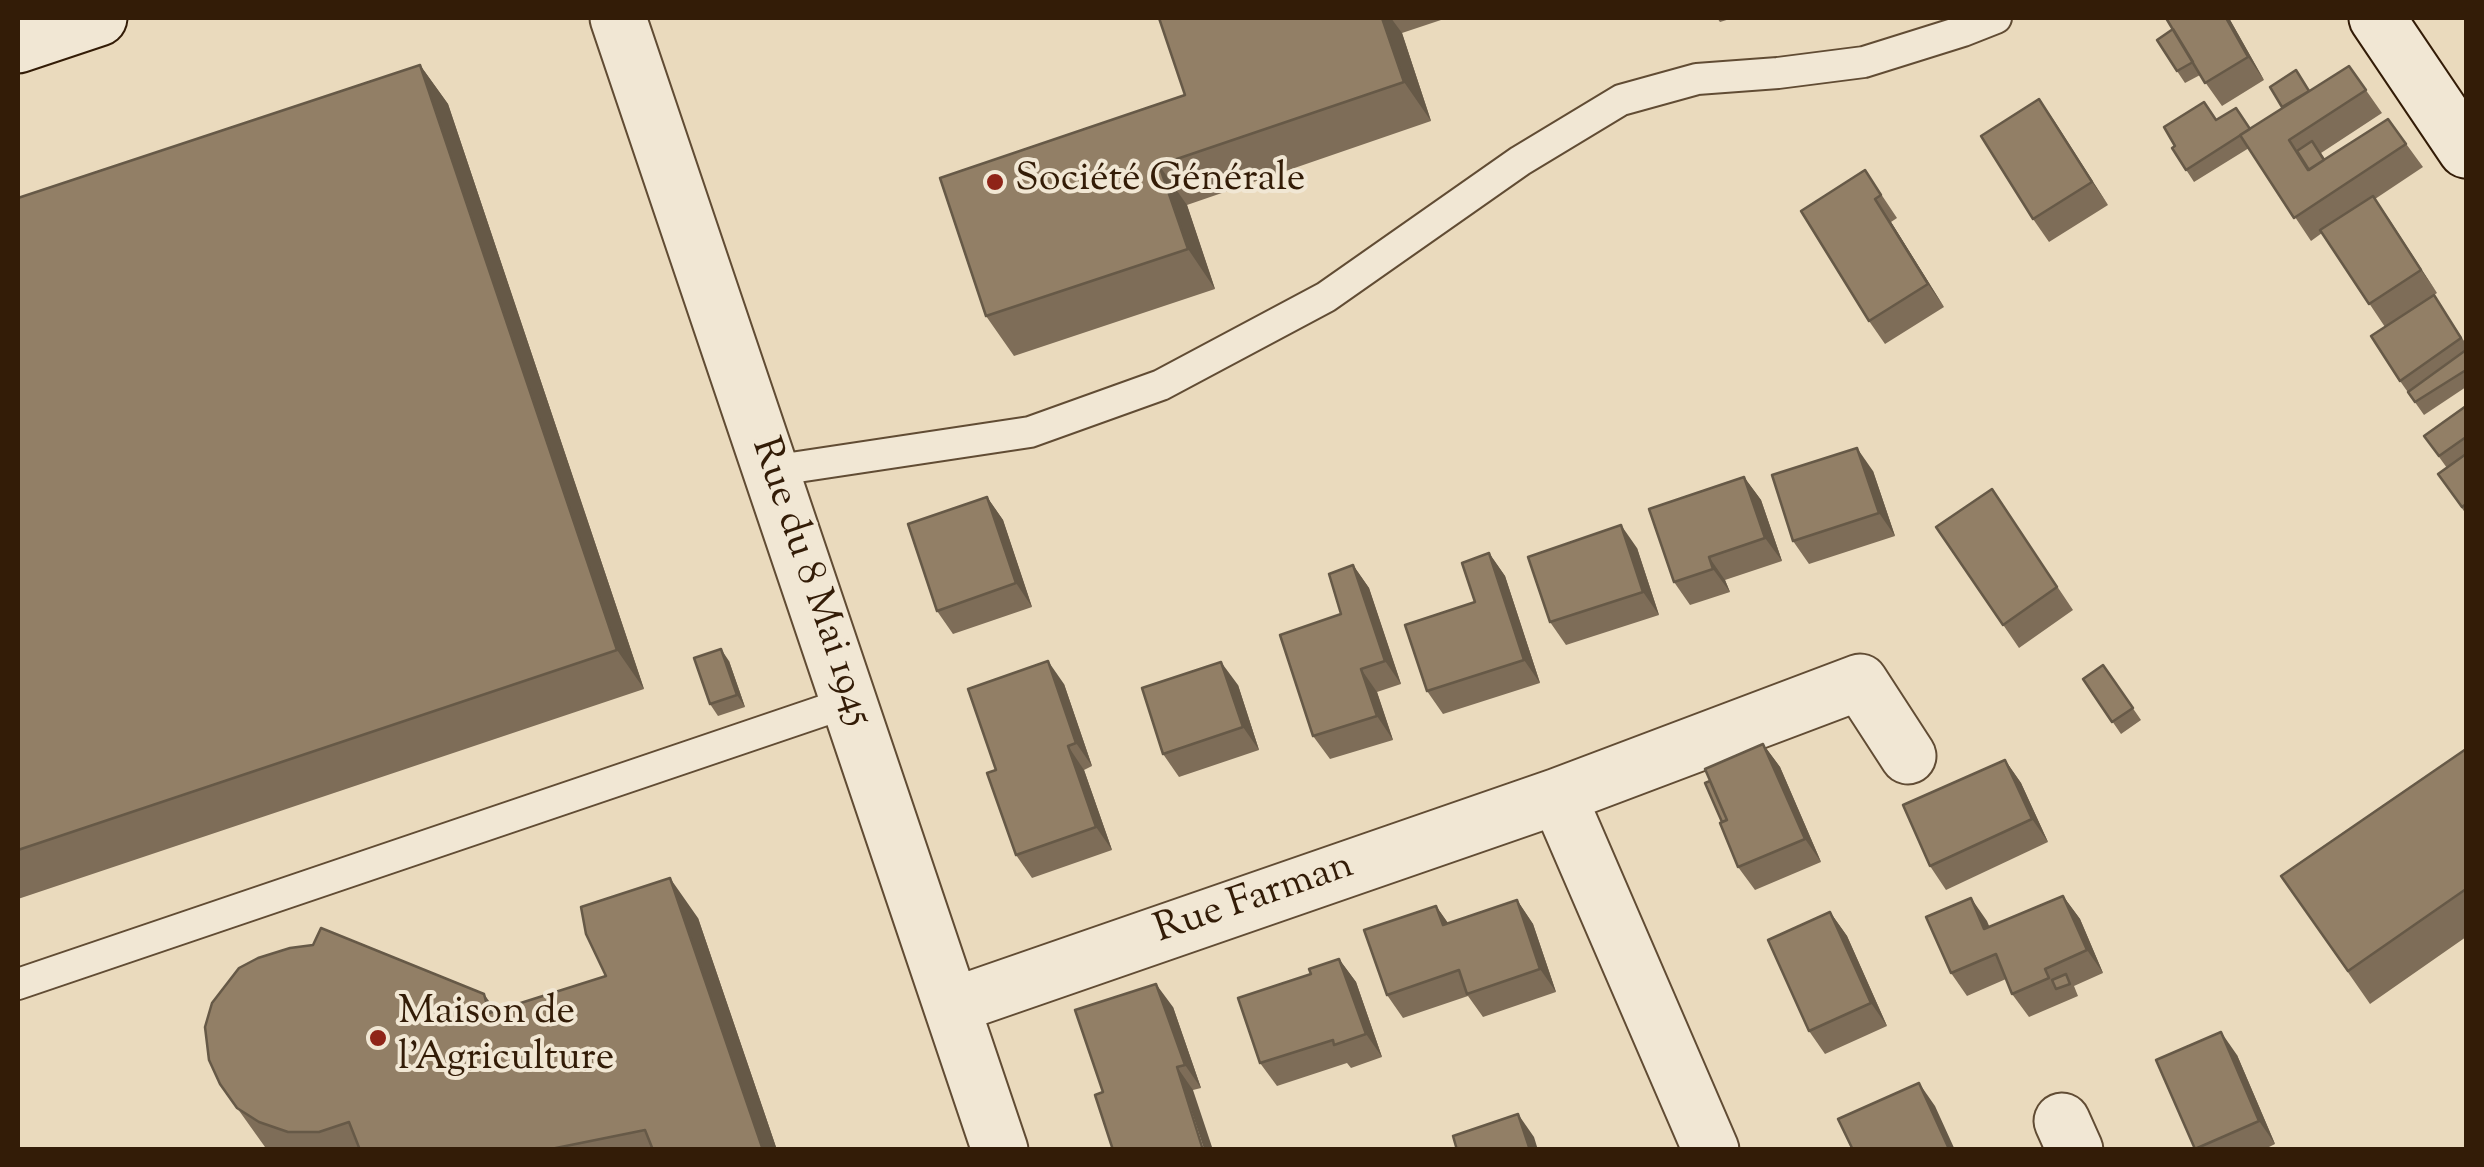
<!DOCTYPE html>
<meta charset="utf-8">
<style>
body{margin:0}
#map{position:relative;width:2484px;height:1167px;overflow:hidden;background:#eadabd;font-family:"Sorts Mill Goudy",serif}
canvas{display:block}
.frame{position:absolute;inset:0;border:20px solid #331c07;pointer-events:none}
</style>
<div id="map">
<canvas width="2484" height="1167"></canvas>
<div class="frame"></div>
</div>
<script>
const g = document.querySelector('canvas').getContext('2d');
g.lineJoin = 'round';
function trace(path, color, width, dash) { g.strokeStyle = color; g.lineWidth = width; g.lineCap = dash ? 'butt' : 'round'; g.setLineDash(dash || []); g.stroke(path); }
function fill(path, color) { g.fillStyle = color; g.fill(path, 'evenodd'); }
function drawText(font, color, halo, rows, align = 'center') {
  g.font = font + ' "Sorts Mill Goudy",serif'; g.lineWidth = 8; g.setLineDash([]); g.textBaseline = 'middle'; g.strokeStyle = halo; g.fillStyle = color; for (const [text, x, y, turn = 0] of rows) {
    g.save(); g.translate(x, y); g.rotate((+turn || 0) * Math.PI / 180); g.textAlign = isNaN(turn) ? turn : align; if (halo) g.strokeText(text, 0, 0); g.fillText(text, 0, 0); g.restore();
  }
}
const lane = new Path2D(`
 M771,471L1030,432L1161,385L1326,297L1520,161L1621,100L1697,79L1778,73L1864,62L1963,31L1996,18
 M18,984L849,702`);
const street = new Path2D(`
 M618,18L1000,1150
 M1558,796L1860,682L1908,756
 M952,1006L1558,796L1711,1150
 M2062,1121L2075,1150`);
const secondary = new Path2D(`
 M2377,18L2466,150
 M18,45L99,18`);
const wall = new Path2D(`
 M1159,18H1447L1402,33L1431,121L1187,205L1215,289L1014,356L986,316L1185,95Z
 M1717,18H1733L1720,22Z
 M2229,18L2264,80L2222,106L2200,75L2185,83L2177,71Z
 M420,65L448,104L644,689L18,899V198Z
 M2349,66L2382,113L2321,153L2325,159L2388,119L2423,167L2375,199L2437,293L2428,299L2434,295L2466,344V387L2424,415L2400,381L2385,327L2322,233L2311,241L2249,148L2194,182L2172,148L2217,120L2251,129Z
 M2039,99L2108,205L2049,242L2033,219Z
 M1865,170L1897,218L1891,222L1944,307L1885,344L1869,321Z
 M2466,406V514L2438,474L2447,468L2424,436Z
 M1873,471L1895,536L1809,564L1793,541Z
 M1744,477L1761,500L1782,561L1725,580L1730,592L1690,605L1674,582Z
 M1992,489L2073,610L2019,648L1936,527Z
 M987,497L1003,520L1032,607L953,634L937,611Z
 M1637,548L1659,615L1566,645L1550,622Z
 M1489,553L1505,576L1540,683L1443,714L1427,691L1475,602Z
 M1353,565L1369,588L1401,684L1377,692L1393,740L1330,759L1313,736Z
 M729,661L745,707L718,716L710,704Z
 M2103,665L2141,720L2121,734L2083,679Z
 M1064,684L1092,766L1084,770L1112,850L1032,878L1016,855L996,770Z
 M1238,685L1259,750L1179,777L1163,754Z
 M1763,744L1780,767L1821,862L1755,890L1738,867L1722,822L1710,781Z
 M2466,749V937L2370,1004L2281,876Z
 M2005,760L2021,783L2048,842L1946,890L1930,866Z
 M2063,896L2080,919L2103,973L2074,986L2078,996L2029,1017L2012,994L2006,979L1967,996L1951,973L1971,898L1989,927Z
 M1517,900L1533,924L1556,992L1483,1017L1468,996L1403,1018L1387,995L1436,906L1448,923Z
 M1830,912L1847,936L1887,1026L1825,1054L1809,1031Z
 M698,918L777,1150H268L265,1147L220,1084L496,1011L606,976Z
 M1339,959L1356,982L1382,1057L1351,1068L1347,1063L1277,1086L1260,1063L1311,974Z
 M1173,1007L1201,1088L1193,1090L1103,1092Z
 M2237,1055L2275,1144L2263,1150H2195Z`);
const shadedWall = new Path2D(`
 M1382,18H1391L1402,33L1431,121L1404,82Z
 M2226,18H2229L2264,80L2248,57Z
 M420,65L448,104L644,689L617,650Z
 M2039,99L2055,122L2108,205L2092,182Z
 M1159,165L1187,205L1215,289L1188,249Z
 M2373,196L2389,219L2437,293L2421,270Z
 M1875,199L1891,222L1944,307L1928,284Z
 M1857,448L1873,471L1895,536L1879,513Z
 M1744,477L1761,500L1782,561L1765,538Z
 M987,497L1003,520L1032,607L1016,583Z
 M1621,525L1637,548L1659,615L1643,592Z
 M1489,553L1505,576L1540,683L1524,660Z
 M1709,557L1725,580L1730,592L1713,569Z
 M1353,565L1369,588L1401,684L1385,661Z
 M721,649L729,661L745,707L737,695Z
 M1048,661L1064,684L1092,766L1076,743Z
 M1221,662L1238,685L1259,750L1243,727Z
 M1361,669L1377,692L1393,740L1377,716Z
 M1763,744L1780,767L1821,862L1805,839Z
 M1068,746L1084,770L1112,850L1096,827Z
 M2005,760L2021,783L2048,842L2032,819Z
 M670,878L698,918L777,1150H763Z
 M2063,896L2080,919L2103,973L2087,950Z
 M1971,898L1987,921L2000,952L1984,929Z
 M1517,900L1533,924L1556,992L1540,969Z
 M1436,906L1452,929L1443,925Z
 M1830,912L1847,936L1887,1026L1871,1003Z
 M1339,959L1356,982L1382,1057L1366,1034Z
 M1156,984L1173,1007L1201,1088L1185,1065Z
 M484,994L512,1033L489,1013Z
 M2221,1032L2237,1055L2275,1144L2259,1121Z
 M1177,1067L1193,1090L1213,1150L1204,1149Z
 M1919,1083L1935,1106L1955,1150L1949,1149Z
 M1518,1114L1534,1137L1538,1150H1530Z`);
const building = new Path2D(`
 M1159,18H1382L1404,82L1159,165L1188,249L986,316L940,178L1185,95Z
 M2166,18H2226L2248,57L2205,83Z
 M2173,29L2193,62L2177,71L2157,40Z
 M420,65L617,650L18,850V198Z
 M2349,66L2366,90L2289,140L2308,170L2388,119L2406,144L2294,218L2240,135Z
 M2296,70L2309,91L2282,107L2270,87Z
 M2039,99L2092,182L2033,219L1981,136Z
 M2204,102L2216,120L2236,108L2250,129L2186,170L2172,148L2175,146L2164,127Z
 M2312,141L2324,160L2309,170L2297,151Z
 M1865,170L1881,195L1875,199L1928,284L1869,321L1801,211Z
 M2373,196L2421,270L2369,304L2320,230Z
 M2434,295L2461,338L2400,381L2371,336Z
 M2466,350V370L2415,402L2408,392Z
 M2466,406V437L2439,456L2424,436Z
 M1857,448L1879,513L1793,541L1772,475Z
 M2466,454V504L2462,507L2438,474Z
 M1744,477L1765,538L1709,557L1713,569L1674,582L1649,509Z
 M1992,489L2057,587L2003,625L1936,527Z
 M987,497L1016,583L937,611L908,524Z
 M1621,525L1643,592L1550,622L1528,557Z
 M1489,553L1524,660L1427,691L1405,625L1475,602L1462,563Z
 M1353,565L1385,661L1361,669L1377,716L1313,736L1280,635L1341,614L1329,574Z
 M721,649L737,695L710,704L694,658Z
 M1048,661L1076,743L1068,746L1096,827L1016,855L987,773L996,770L968,689Z
 M1221,662L1243,727L1163,754L1142,688Z
 M2103,665L2133,708L2112,722L2083,679Z
 M1763,744L1805,839L1738,867L1720,823L1727,820L1705,769Z
 M2466,749V889L2348,971L2281,876Z
 M2005,760L2032,819L1930,866L1903,805Z
 M1710,781L1727,820L1722,822L1705,783Z
 M670,878L763,1150H653L645,1130L546,1150H360L349,1122L319,1132H288L259,1122L237,1108L220,1084L209,1060L205,1027L212,1003L239,968L258,958L290,948L313,945L321,928L484,994L489,1013L606,976L586,934L581,907Z
 M2063,896L2087,950L2045,969L2049,978L2012,994L1996,954L1951,973L1926,917L1971,898L1984,929Z
 M1517,900L1540,969L1467,994L1459,970L1387,995L1364,930L1436,906L1443,925Z
 M1830,912L1871,1003L1809,1031L1768,940Z
 M1339,959L1366,1034L1334,1045L1333,1040L1260,1063L1238,998L1311,974L1309,969Z
 M2066,974L2070,984L2056,989L2052,980Z
 M1156,984L1185,1065L1177,1067L1203,1150H1113L1095,1095L1103,1092L1075,1010Z
 M2221,1032L2259,1121L2195,1149L2156,1060Z
 M1919,1083L1949,1149L1853,1150L1838,1119Z
 M1518,1114L1530,1150H1457L1453,1136Z`);
const markers = [
 [995,182,10,"#8f2418"],
 [378,1038,10,"#8f2418"]
];
const poiNames = [
 ["Société Générale",1015,182],
 ["Maison de",398,1015],
 ["l'Agriculture",398,1061]
];
const streetNames = [
 ["Rue du 8 Mai 1945",809,583,71],
 ["Rue Farman",1255,901,-19]
];
trace(lane, '#614c34', 34);
trace(street, '#614c34', 59);
trace(secondary, '#331c07', 59);
trace(lane, '#f1e7d4', 30);
trace(street, '#f1e7d4', 55);
trace(secondary, '#f1e7d4', 55);
fill(wall, '#7e6d58');
fill(shadedWall, '#665947');
fill(building, '#927f66');
trace(building, '#665947', 2.5);
for (const [x, y, r, color] of markers) { const dot = new Path2D(); dot.arc(x, y, r, 0, 2 * Math.PI); g.fillStyle = color; g.fill(dot); trace(dot, '#f1e7d4', 4); }
drawText('40px', '#331c07', '#f1e7d4', poiNames, 'left');
drawText('40px', '#331c07', '#f1e7d4', streetNames);
</script>
